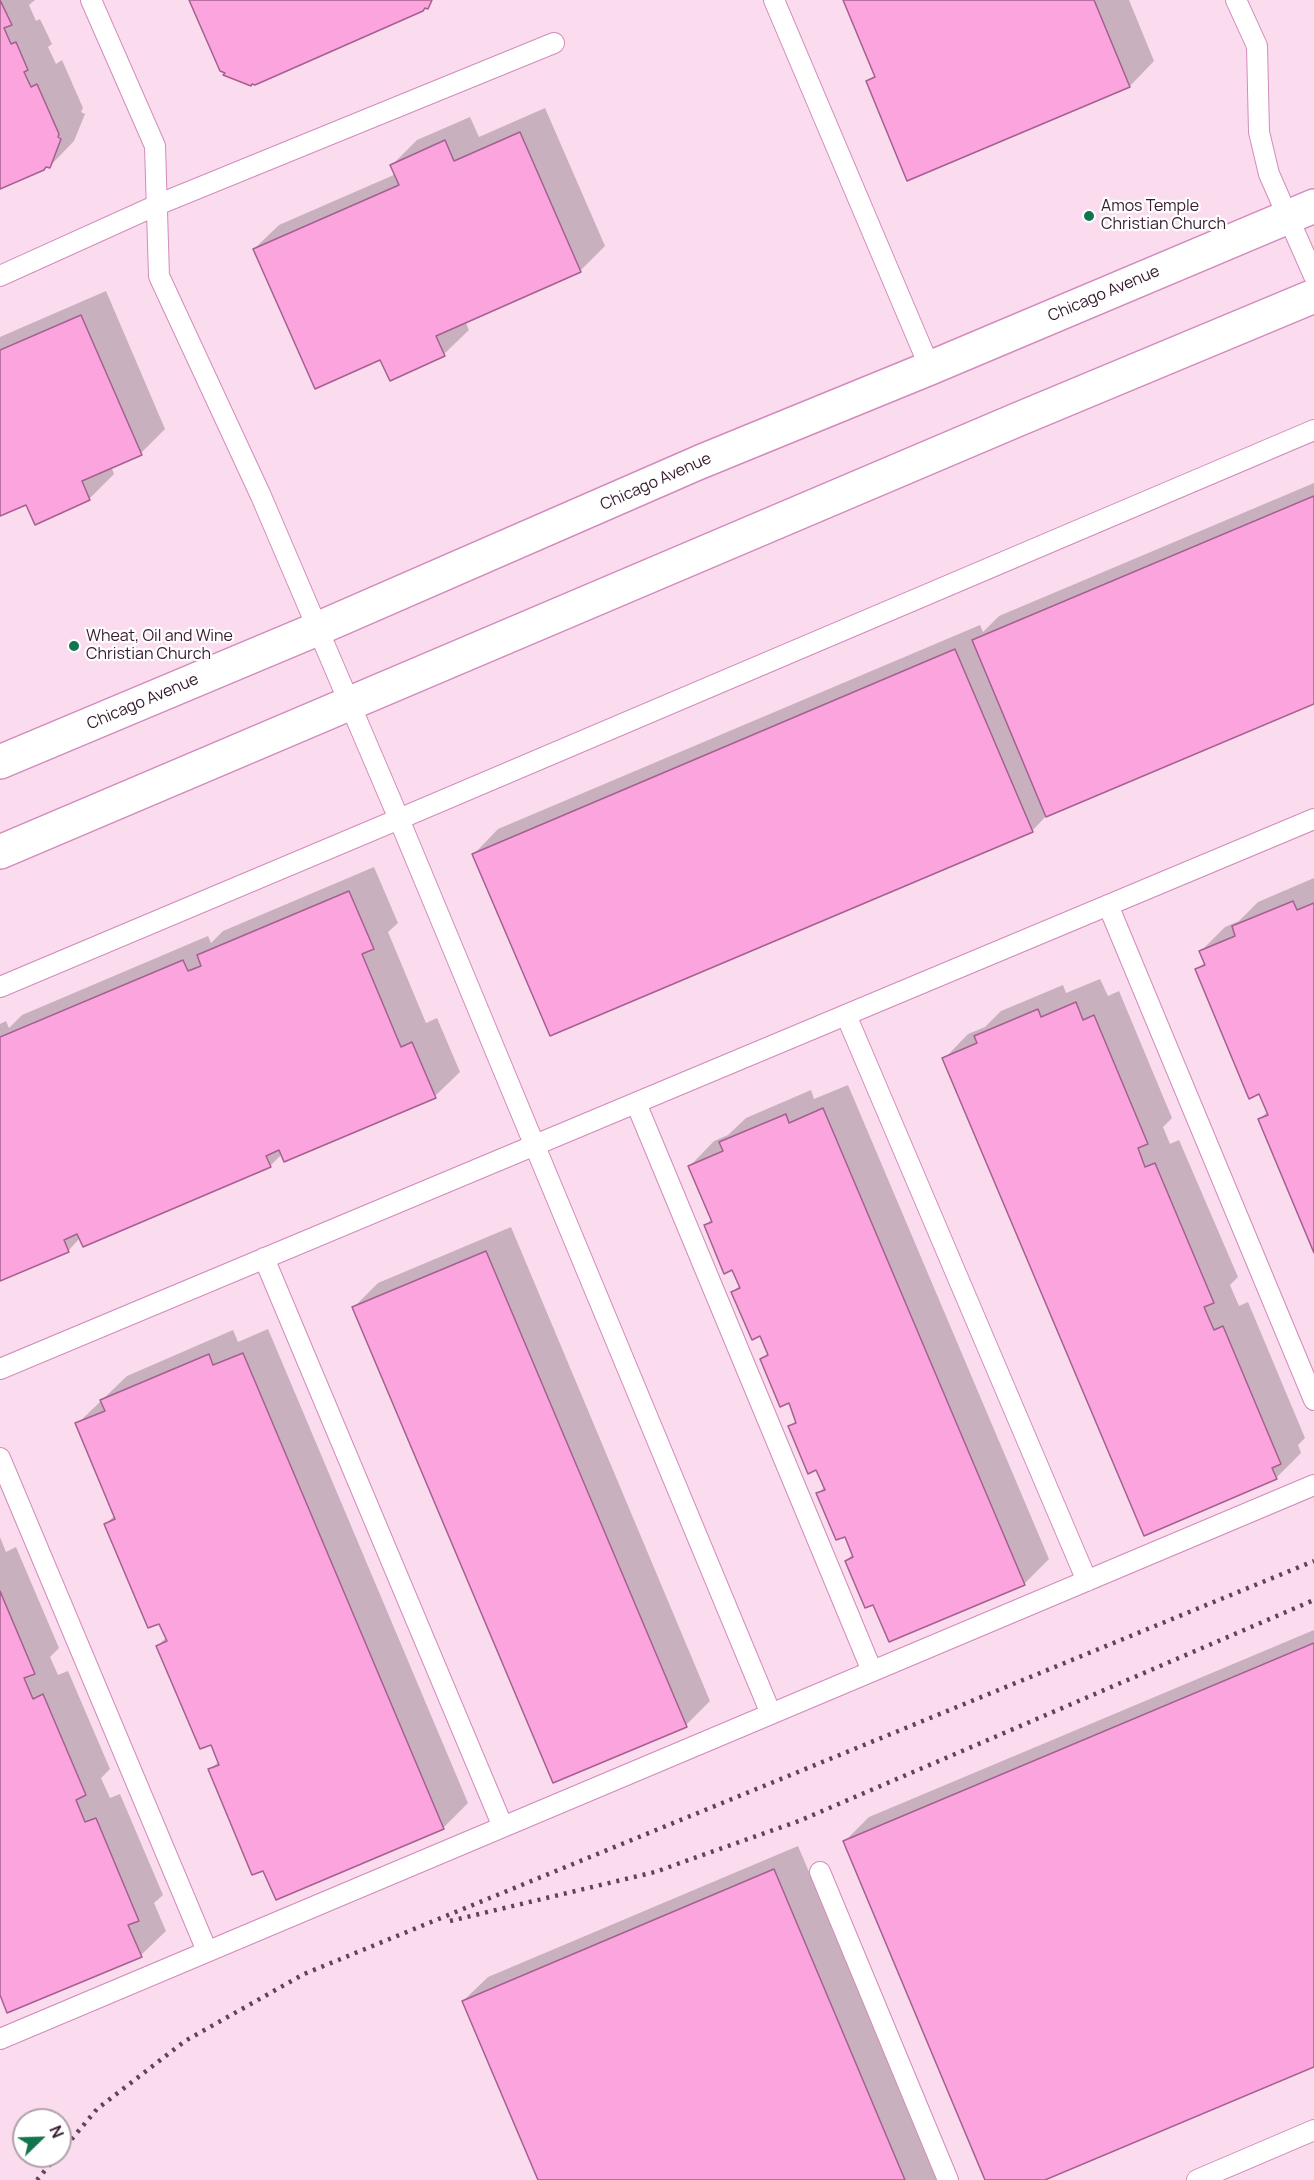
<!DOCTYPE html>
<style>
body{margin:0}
#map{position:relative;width:1314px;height:2180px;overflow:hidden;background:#fbdcef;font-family:Manrope,sans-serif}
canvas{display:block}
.north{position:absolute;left:12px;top:2108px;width:60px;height:60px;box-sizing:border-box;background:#fff;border:2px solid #afa3ab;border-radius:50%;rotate:67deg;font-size:16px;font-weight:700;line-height:24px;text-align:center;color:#361a2d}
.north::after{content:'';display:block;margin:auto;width:21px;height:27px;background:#11764e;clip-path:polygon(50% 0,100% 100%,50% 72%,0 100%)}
</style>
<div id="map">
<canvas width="1314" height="2180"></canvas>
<div class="north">N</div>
</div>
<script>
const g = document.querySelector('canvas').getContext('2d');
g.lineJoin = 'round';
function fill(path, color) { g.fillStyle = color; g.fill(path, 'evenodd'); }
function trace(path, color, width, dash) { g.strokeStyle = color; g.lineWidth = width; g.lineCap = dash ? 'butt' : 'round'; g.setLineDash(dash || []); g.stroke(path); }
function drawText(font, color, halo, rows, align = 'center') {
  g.font = font + ' Manrope,sans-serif'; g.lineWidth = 4.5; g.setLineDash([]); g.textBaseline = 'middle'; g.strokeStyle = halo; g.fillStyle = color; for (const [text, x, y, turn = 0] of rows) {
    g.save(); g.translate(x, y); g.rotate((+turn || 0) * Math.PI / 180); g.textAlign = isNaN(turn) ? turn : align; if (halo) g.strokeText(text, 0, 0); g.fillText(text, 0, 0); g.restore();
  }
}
const shadow = new Path2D(`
 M0,0H35L29,5L36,21L40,19L52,44L48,47L56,64L62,60L83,108L81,112L85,114L74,141L50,166L47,165L0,187Z
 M845,0H1129L1154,61L1130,86L908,179L868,82L876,74Z
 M545,108L605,246L581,270L465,321L469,330L444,354L390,379L381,358L254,249L279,225L396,174L392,165L417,140L470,117L479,137Z
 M106,291L165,429L141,453L111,466L114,474L89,499L35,523L26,503L0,515V337Z
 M1314,483V702L1048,814L1032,831L474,854L498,829L980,625L983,632L999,616Z
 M374,867L398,923L388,932L426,1023L437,1018L460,1072L435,1096L282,1154L270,1166L80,1238L68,1251L0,1279V1024L6,1021L9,1028L22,1015L208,936L211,943L223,931Z
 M1314,878V1249L1260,1119L1268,1111L1197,970L1205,962L1201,951L1225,927L1239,921L1258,902Z
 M1100,979L1108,996L1119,991L1172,1118L1163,1127L1170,1144L1179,1140L1238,1277L1230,1285L1239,1306L1248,1302L1305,1438L1298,1445L1301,1453L1276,1478L944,1059L968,1034L985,1027L1001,1011L1063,985L1066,993Z
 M848,1085L1049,1559L1024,1584L874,1603L846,1561L853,1554L845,1535L818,1494L825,1486L817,1468L790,1426L797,1420L789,1401L762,1359L769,1352L761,1334L733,1292L740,1285L733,1268L705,1225L712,1219L690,1166L714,1141L728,1135L746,1118L811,1090L814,1099Z
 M511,1227L710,1701L686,1725L354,1307L378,1283Z
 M268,1329L468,1803L443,1828L264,1869L210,1770L219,1761L211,1743L157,1646L167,1637L106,1524L115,1515L77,1424L127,1376L233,1330L238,1342Z
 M0,1537L6,1552L16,1547L59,1648L50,1657L58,1675L68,1671L110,1769L101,1778L110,1798L120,1794L163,1895L154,1903L166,1931L141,1955L0,1991Z
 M1314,1630V2065L1041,2180H987L845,1841L869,1817Z
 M798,1846L940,2180H539L463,2001L488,1977Z`);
const building = new Path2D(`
 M0,0L12,25L4,28L11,44L16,42L28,70L24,72L31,87L37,84L59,134L58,137L61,139L50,168L46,167L44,170L0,189Z
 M189,0H432L428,9L425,8L423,11L255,85L252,84L251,86L223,75L225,73L220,71Z
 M843,0H1094L1130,87L907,181L866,81L875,77Z
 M520,132L581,272L436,336L445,356L390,381L380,360L315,389L253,249L399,185L390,165L445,140L454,161Z
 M81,315L142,455L82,481L90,500L35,525L26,505L0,516V350Z
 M1314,496V704L1046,817L972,640Z
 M955,649L1033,832L550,1036L472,854Z
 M349,891L374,949L362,954L401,1047L412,1042L436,1098L284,1162L279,1150L266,1156L271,1167L83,1247L77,1234L64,1240L69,1252L0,1281V1037L183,960L188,971L201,966L197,955Z
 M1293,901L1297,910L1314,903V1253L1258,1119L1268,1115L1259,1094L1249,1099L1195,969L1205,965L1199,951L1235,936L1232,926Z
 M1076,1002L1083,1020L1094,1015L1148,1144L1138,1148L1145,1167L1155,1163L1214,1303L1204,1307L1214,1330L1223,1326L1281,1464L1272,1468L1277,1479L1144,1536L942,1058L977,1043L974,1036L1038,1009L1041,1017Z
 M823,1108L1025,1585L889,1642L873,1605L865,1608L845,1561L853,1557L845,1537L836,1540L816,1493L825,1490L816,1470L808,1474L788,1426L796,1423L789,1403L780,1407L760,1359L768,1355L760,1336L752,1340L731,1292L740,1288L732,1270L724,1274L704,1225L712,1222L688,1166L723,1151L719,1142L786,1114L789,1123Z
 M486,1251L687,1727L553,1783L352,1307Z
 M243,1353L444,1829L276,1900L263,1871L252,1875L208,1769L219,1765L211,1745L200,1749L156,1646L167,1641L159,1624L148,1628L104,1524L115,1519L75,1423L105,1411L100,1400L209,1354L213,1365Z
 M0,1591L35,1674L24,1678L33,1699L43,1694L86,1795L76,1800L85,1822L96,1818L139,1921L128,1925L142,1957L7,2013L0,1995Z
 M1314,1643V2067L1045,2180H985L843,1841Z
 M774,1869L905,2180H538L462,2001Z`);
const service = new Path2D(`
 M91,0L155,146L159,276L261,496L399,819L771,1714
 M774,0L930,368
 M1236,0L1257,46L1259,132L1269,174L1314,276
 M0,276L157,205L554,43
 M1108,905L1314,1400
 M0,987L399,819L1314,430
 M846,1015L1087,1581
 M636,1103L872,1671
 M264,1258L503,1827
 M0,1369L1314,819
 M0,1458L207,1951
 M820,1872L948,2180
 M0,2039L1314,1485
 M1197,2180L1314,2130`);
const primary = new Path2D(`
 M0,762L317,629L700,462L930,368L1314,206
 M0,852L1019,419L1314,296`);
const rail = new Path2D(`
 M450,1921L655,1872L799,1821L1314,1600
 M60,2153L97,2109L185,2041L304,1974L1314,1561
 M37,2180L57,2156`);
const markers = [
 [1089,216,6,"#11764e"],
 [74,646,6,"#11764e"]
];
const poiNames = [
 ["Amos Temple",1101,207],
 ["Christian Church",1101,225],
 ["Wheat, Oil and Wine",86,637],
 ["Christian Church",86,655]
];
const streetNames = [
 ["Chicago Avenue",1104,294,-23],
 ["Chicago Avenue",656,482,-24],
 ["Chicago Avenue",143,702,-23]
];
fill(shadow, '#0003');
fill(building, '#fba4de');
trace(building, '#a4608e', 1.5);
trace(service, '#d38bbb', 22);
trace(primary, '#d38bbb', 36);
trace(service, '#fff', 20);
trace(primary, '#fff', 33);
trace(rail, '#604356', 4.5, [3, 6]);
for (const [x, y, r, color] of markers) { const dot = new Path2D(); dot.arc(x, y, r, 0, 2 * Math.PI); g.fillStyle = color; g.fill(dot); trace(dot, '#fff', 2); }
drawText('16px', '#361a2d', '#fff', poiNames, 'left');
drawText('16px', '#361a2d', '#fff', streetNames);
</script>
